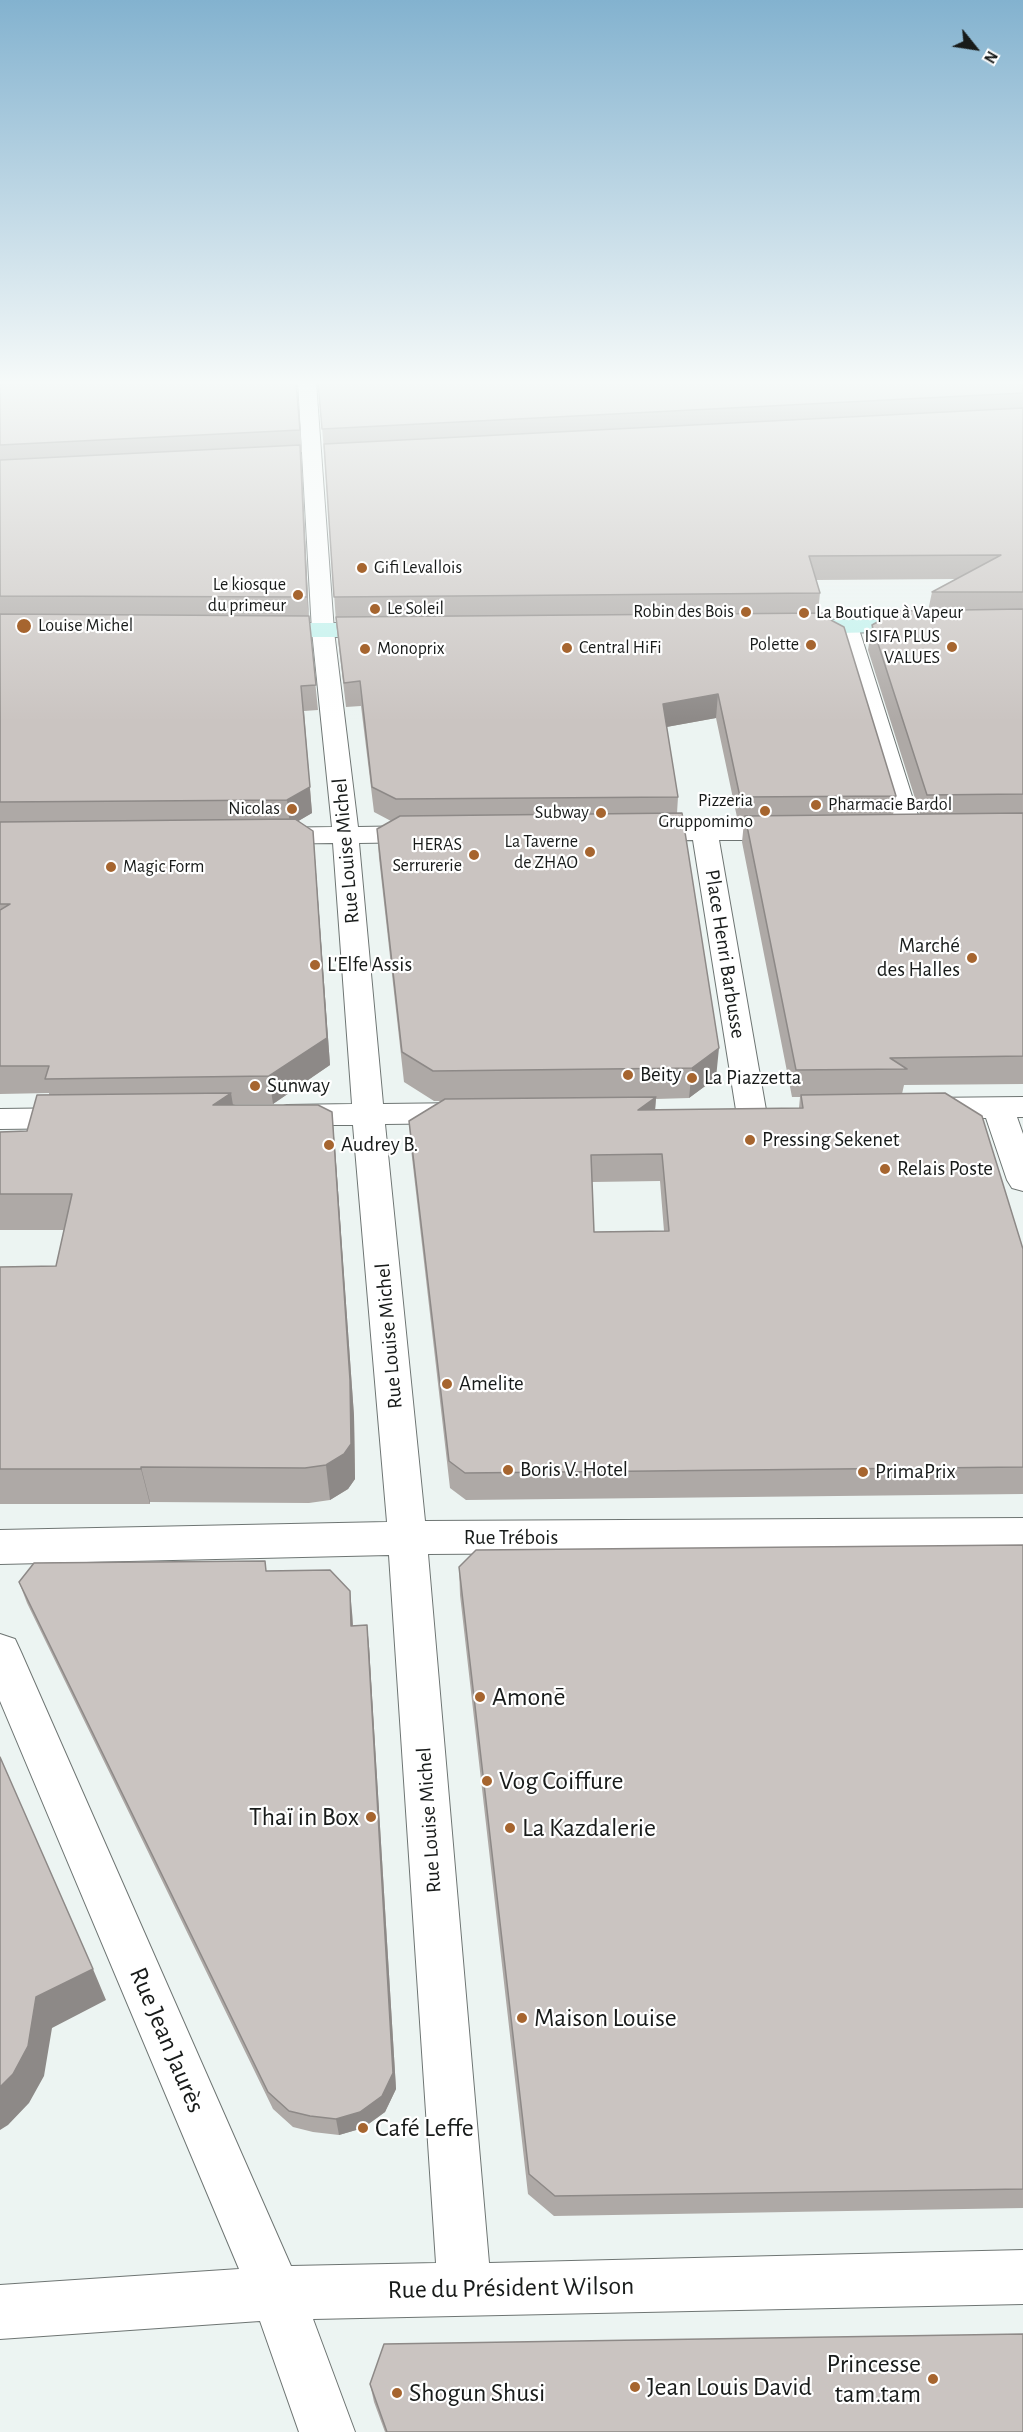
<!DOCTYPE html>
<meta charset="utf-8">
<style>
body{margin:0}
#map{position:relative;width:1023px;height:2432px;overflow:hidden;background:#ecf4f2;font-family:"Alegreya Sans",sans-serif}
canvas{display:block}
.north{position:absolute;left:945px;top:18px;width:60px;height:60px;-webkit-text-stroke:4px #fff;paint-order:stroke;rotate:120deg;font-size:16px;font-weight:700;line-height:24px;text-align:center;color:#181b1a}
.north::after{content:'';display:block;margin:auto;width:21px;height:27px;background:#181b1a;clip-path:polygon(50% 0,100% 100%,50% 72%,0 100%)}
</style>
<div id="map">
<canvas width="1023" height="2432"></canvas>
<div class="north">N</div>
</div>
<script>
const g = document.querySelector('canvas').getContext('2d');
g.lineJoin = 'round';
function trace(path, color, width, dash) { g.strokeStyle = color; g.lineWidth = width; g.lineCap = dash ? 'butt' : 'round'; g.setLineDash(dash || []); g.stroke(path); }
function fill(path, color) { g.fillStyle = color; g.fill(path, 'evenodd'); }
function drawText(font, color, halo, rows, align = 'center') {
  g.font = font + ' "Alegreya Sans",sans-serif'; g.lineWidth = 4.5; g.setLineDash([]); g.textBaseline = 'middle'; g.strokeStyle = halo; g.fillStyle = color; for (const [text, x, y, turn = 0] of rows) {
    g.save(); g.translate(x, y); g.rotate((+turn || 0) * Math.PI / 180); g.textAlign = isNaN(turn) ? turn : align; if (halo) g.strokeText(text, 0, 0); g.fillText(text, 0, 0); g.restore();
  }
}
const street = new Path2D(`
 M298,382H316L334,631L358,827L421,826L430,829L434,834L430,839L421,842L359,843L383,1104L466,1103L477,1106L482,1113L477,1120L466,1123L385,1124L425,1521L1023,1518V1550L428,1554L489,2263L1023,2250V2304L313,2319L355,2432H299L260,2321L0,2339V2285L239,2269L0,1701V1634L15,1639L21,1652L291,2266L436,2263L389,1555L0,1564V1530L387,1522L353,1125H287L276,1122L271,1115L276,1108L287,1105L352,1104L333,843L269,844L260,841L256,836L260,831L269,828L332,827L312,631Z
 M847,619L855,621L858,626L923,831L919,836L910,839L901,836L897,831L836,626L839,621Z
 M787,824L796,827L800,832L796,837L787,840H719L766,1110L762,1117L751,1120L740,1117L736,1110L693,840L641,841L632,838L628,833L632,828L641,825Z
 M1023,1097V1117H1017L1023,1134V1191L1012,1188L1007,1180L986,1118H923L912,1115L908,1108L912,1101L923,1098Z
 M76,1108L87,1111L92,1118L87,1125L76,1128L0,1129V1109Z`);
const secondary = new Path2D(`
 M916,619L924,621L927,626L924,631L797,634L789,632L786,627L789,622L797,620Z
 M266,623H382L390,625L393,630L390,635L382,637H266L258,635L255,630L258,625Z`);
const wall = new Path2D(`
 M0,382H297L302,452H301L309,621L318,710L304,711L312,813L298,821L313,831L330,1065L273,1104H233L335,1148L354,1416L355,1479L348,1489L330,1500L309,1503L150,1502V1504H0V1267L56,1266L64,1230H0V1132L27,1131L49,1095V1093L0,1094Z
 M318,382H1023V1084L904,1085L902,1094L1023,1249V1494L466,1500L450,1488L411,1149L409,1121L441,1101H434L404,1082L379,858L377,829L391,821L374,812L361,706L346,707L336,622L324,451ZM957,579L932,592L928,611L872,625L868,650L920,814L893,815L896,796L827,618L818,613L820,593L816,580ZM716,718L738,822H744L742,842L792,1097H800L799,1108L655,1110L656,1099L689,1098L716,1078L677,813L678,797L666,727ZM660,1181L664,1231L594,1232L592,1182Z
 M1023,1545V2208L554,2216L528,2194L460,1595L459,1567Z
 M267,1571L352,1612L353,1626L369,1646L396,2089L385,2112L363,2128L339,2135L313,2132L293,2127L273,2109L27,1603L19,1582Z
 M370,2384L1023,2432H385L374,2402Z`);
const shadedWall = new Path2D(`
 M300,445L302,467L309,621L307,597Z
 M301,686L312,813L290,826L287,800Z
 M718,694L716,718L661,728L663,704Z
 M313,831L330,1065L273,1104L269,1076Z
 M719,1048L716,1078L689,1098L692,1068Z
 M231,1093L237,1129L213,1105Z
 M656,1097L654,1124L638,1110Z
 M332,1112L335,1148L354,1416L355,1479L348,1489L330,1500L326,1465Z
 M141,1467L150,1502V1504L141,1469Z
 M350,1591L352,1612L354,1647L351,1626Z
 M367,1625L369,1646L396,2089L385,2112L363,2128L339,2135L336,2119Z
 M93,1969L106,2000L52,2028L44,2076L29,2103L8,2125L0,2130V2087L36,1997Z`);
const building = new Path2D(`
 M0,382H296L300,430L0,445Z
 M318,382H1023V393L322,429Z
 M1023,408V592H932L1001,555L809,556L820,593L334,597L324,444Z
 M300,445L307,597L0,596V460Z
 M1023,609V794L927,795L872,625L897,611Z
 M825,613L827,618L844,627L896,796L740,797L718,694L663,704L678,797L396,799L372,787L360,681L344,683L336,617Z
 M0,614L309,616L316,685L301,686L310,787L287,800L0,802Z
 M682,813L719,1048L692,1068L433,1071L402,1052L377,829L400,816Z
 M1023,813V1056L890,1058L907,1069L796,1070L745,816Z
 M295,819L313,831L327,1038L269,1076L45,1079L49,1066H0V910L10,904H0V822Z
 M231,1093L213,1105H318L332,1112L350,1380L351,1444L344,1454L326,1465L305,1468L141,1467V1469H0V1267L56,1266L72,1194H0V1132L27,1131L37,1095Z
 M945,1093L982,1116L1023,1249V1467L465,1473L449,1461L409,1121L445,1099L656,1097L638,1110L803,1108L801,1095ZM662,1154L669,1231L594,1232L591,1155Z
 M1023,1545V2189L555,2196L529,2174L459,1567L476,1550Z
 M265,1561L266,1571L330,1570L350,1591L351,1626L367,1625L393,2073L382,2096L360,2112L336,2119L310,2116L289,2111L268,2092L19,1582L34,1563Z
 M0,1757L93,1969L36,1997L28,2046L13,2074L0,2087Z
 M1023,2334V2432H387L370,2384L384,2344Z`);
const markers = [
 [362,568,6,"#a6652f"],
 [298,595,6,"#a6652f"],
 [375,609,6,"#a6652f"],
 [746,612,6,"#a6652f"],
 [804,613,6,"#a6652f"],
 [24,626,8,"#a6652f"],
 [811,645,6,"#a6652f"],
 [952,647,6,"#a6652f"],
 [567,648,6,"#a6652f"],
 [365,649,6,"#a6652f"],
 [816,805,6,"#a6652f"],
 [292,809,6,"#a6652f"],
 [765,811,6,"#a6652f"],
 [601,813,6,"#a6652f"],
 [590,852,6,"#a6652f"],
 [474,855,6,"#a6652f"],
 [111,867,6,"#a6652f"],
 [972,958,6,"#a6652f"],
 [315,965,6,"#a6652f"],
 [628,1075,6,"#a6652f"],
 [692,1078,6,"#a6652f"],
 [255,1086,6,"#a6652f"],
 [750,1140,6,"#a6652f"],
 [329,1145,6,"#a6652f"],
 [885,1169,6,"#a6652f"],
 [447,1384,6,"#a6652f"],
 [508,1470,6,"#a6652f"],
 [863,1472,6,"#a6652f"],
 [480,1697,6,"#a6652f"],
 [487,1781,6,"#a6652f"],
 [371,1817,6,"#a6652f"],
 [510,1828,6,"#a6652f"],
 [522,2018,6,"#a6652f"],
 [363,2128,6,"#a6652f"],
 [933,2379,6,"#a6652f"],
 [635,2387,6,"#a6652f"],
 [397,2393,6,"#a6652f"]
];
const farPoinames = [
 ["Gifi Levallois",374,568,"left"],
 ["Le kiosque",286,585],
 ["du primeur",286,606],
 ["Le Soleil",387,609,"left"],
 ["Robin des Bois",734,612],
 ["La Boutique à Vapeur",816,613,"left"],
 ["Louise Michel",38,626,"left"],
 ["ISIFA PLUS",940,637],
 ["VALUES",940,658],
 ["Polette",799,645],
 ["Central HiFi",579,648,"left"],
 ["Monoprix",377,649,"left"],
 ["Pizzeria",753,801],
 ["Gruppomimo",753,822],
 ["Pharmacie Bardol",828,805,"left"],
 ["Nicolas",280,809],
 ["Subway",589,813],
 ["La Taverne",578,842],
 ["de ZHAO",578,863],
 ["HERAS",462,845],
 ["Serrurerie",462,866],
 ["Magic Form",123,867,"left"]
];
const streetNames = [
 ["Rue Louise Michel",346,851,-95],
 ["Place Henri Barbusse",725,954,81],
 ["Rue Louise Michel",389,1336,-95],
 ["Rue Trébois",511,1538],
 ["Rue Louise Michel",429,1820,-94]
];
const poiNames = [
 ["Marché",960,946,"right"],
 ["des Halles",960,970,"right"],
 ["L'Elfe Assis",327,965],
 ["Beity",640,1075],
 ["La Piazzetta",704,1078],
 ["Sunway",267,1086],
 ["Pressing Sekenet",762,1140],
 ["Audrey B.",341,1145],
 ["Relais Poste",897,1169],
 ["Amelite",459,1384],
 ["Boris V. Hotel",520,1470],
 ["PrimaPrix",875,1472]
];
const nearPoinames = [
 ["Amonē",492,1697],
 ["Vog Coiffure",499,1781],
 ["Thaï in Box",359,1817,"right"],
 ["La Kazdalerie",522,1828],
 ["Maison Louise",534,2018],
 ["Café Leffe",375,2128],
 ["Princesse",921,2364,"right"],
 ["tam.tam",921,2394,"right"],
 ["Jean Louis David",647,2387],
 ["Shogun Shusi",409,2393]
];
const nearStreetnames = [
 ["Rue Jean Jaurès",167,2040,67],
 ["Rue du Président Wilson",511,2288,-1]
];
trace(street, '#6e7573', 2);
trace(secondary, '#6e7573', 2);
fill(street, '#fff');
fill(secondary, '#c2f2ed');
fill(wall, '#aea9a6');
fill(shadedWall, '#8d8987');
fill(building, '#cac4c1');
trace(building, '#8d8987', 1.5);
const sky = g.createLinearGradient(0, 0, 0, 722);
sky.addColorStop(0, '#83b2cf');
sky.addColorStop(0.53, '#f6faf9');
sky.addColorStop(1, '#f6faf900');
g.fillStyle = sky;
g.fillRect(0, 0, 1023, 722);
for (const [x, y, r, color] of markers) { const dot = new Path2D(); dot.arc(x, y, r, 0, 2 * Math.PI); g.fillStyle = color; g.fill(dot); trace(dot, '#fff', 2); }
drawText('18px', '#181b1a', '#fff', farPoinames, 'right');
drawText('21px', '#181b1a', '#fff', streetNames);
drawText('21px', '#181b1a', '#fff', poiNames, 'left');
drawText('26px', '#181b1a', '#fff', nearPoinames, 'left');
drawText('26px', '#181b1a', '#fff', nearStreetnames);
</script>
